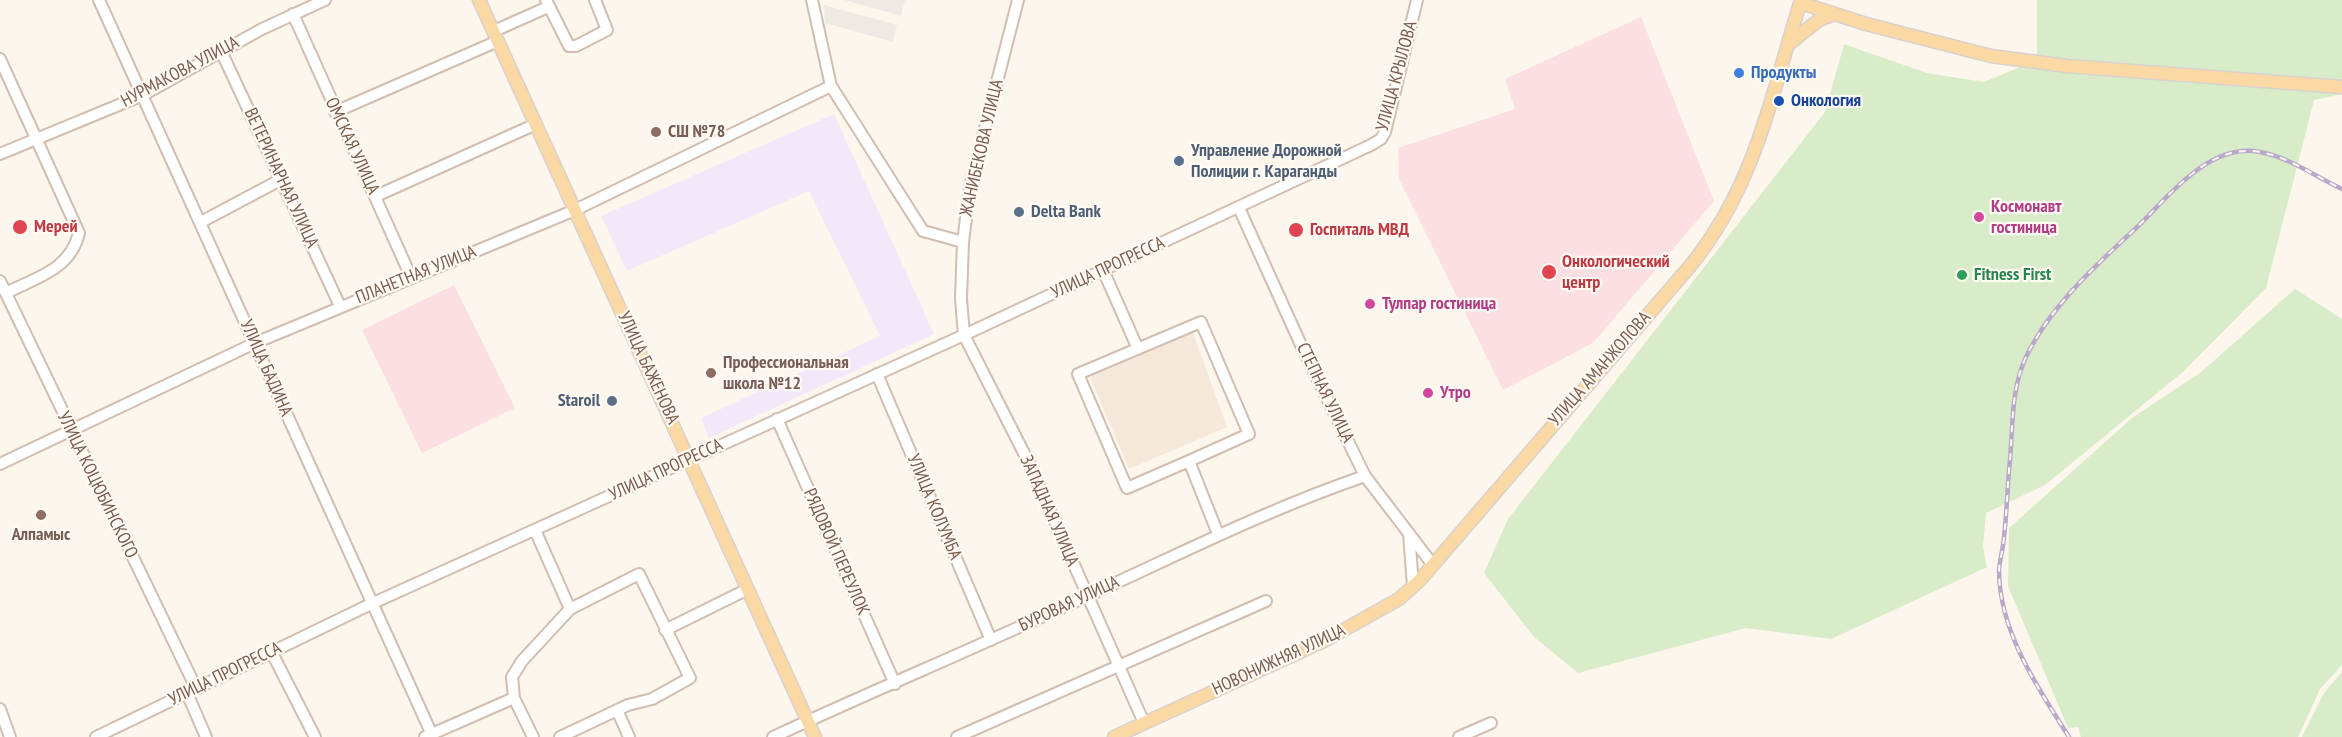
<!DOCTYPE html>
<meta charset="utf-8">
<style>
body{margin:0}
canvas{display:block;background:#fdf6ec}
</style>
<canvas width="2342" height="737"></canvas>
<script>
const g = document.querySelector('canvas').getContext('2d');
g.lineJoin = 'round';
function fill(path, color) { g.fillStyle = color; g.fill(path, 'evenodd'); }
function trace(path, color, width, dash) { g.strokeStyle = color; g.lineWidth = width; g.lineCap = dash ? 'butt' : 'round'; g.setLineDash(dash || []); g.stroke(path); }
function drawText(font, color, halo, rows, align = 'center') {
  g.font = font + ' "PT Sans Narrow",sans-serif'; g.lineWidth = 4.5; g.setLineDash([]); g.textBaseline = 'middle'; g.strokeStyle = halo; g.fillStyle = color; for (const [text, x, y, turn = 0] of rows) {
    g.save(); g.translate(x, y); g.rotate((+turn || 0) * Math.PI / 180); g.textAlign = isNaN(turn) ? turn : align; if (halo) g.strokeText(text, 0, 0); g.fillText(text, 0, 0); g.restore();
  }
}
const residential = new Path2D(`
 M1193,333L1227,427L1129,469L1090,377Z`);
const industrial = new Path2D(`
 M844,0H905L901,16Z
 M824,5L897,25L893,42L825,23Z`);
const education = new Path2D(`
 M834,114L934,334L709,438L701,418L880,336L809,191L627,271L601,216Z`);
const medical = new Path2D(`
 M1641,17L1714,201L1593,343L1503,390L1399,179L1398,148L1515,109L1505,79Z
 M454,285L515,408L422,453L362,330Z`);
const green = new Path2D(`
 M2037,0H2342V94L2314,100L2266,288L2184,371L2045,485L1986,513L1983,547L1987,567L1831,639L1746,628L1578,673L1534,637L1484,573L1508,519L1825,112L1844,44L1927,73L1984,82L2037,60Z
 M2295,289L2342,319V665L2320,689L2298,737H2081L2078,727L2068,728L2008,586L2009,528L2132,418L2200,373Z
 M2342,672V737H2302L2324,693Z`);
const minor = new Path2D(`
 M99,0L433,737
 M546,0L569,46H576L607,30L595,0
 M812,0L831,86L923,231L963,242
 M1018,0L970,187L963,242L961,299L964,335L1030,465L1144,723
 M293,14L411,277
 M494,31L548,7
 M221,51L340,306
 M0,59L79,233C70,270 37,277 6,293
 M335,112L498,41
 M0,154L143,95L262,29L325,0
 M376,196L536,124
 M1239,208L1301,345L1365,476L1433,565
 M201,222L282,179
 M1103,270L1138,349
 M0,281L196,688
 M877,374L991,640
 M777,419L895,684
 M1189,461L1127,488L1078,374L1201,322L1249,434L1189,461L1218,534
 M0,464L255,343L575,210L831,86
 M535,530L570,609
 M1409,533L1413,586
 M665,630L748,589
 M271,651L315,737
 M187,693L206,737
 M0,709L10,737
 M617,710L629,737
 M96,737L371,604L964,335L1371,145L1381,139L1385,132L1417,0
 M425,737L514,698
 M533,737L514,698L512,677L522,661L570,609L639,574L690,678L652,699L628,705L560,737
 M773,737C877,689 982,645 1085,597C1178,555 1268,509 1365,476
 M957,737L1266,601
 M1459,737L1491,723`);
const major = new Path2D(`
 M479,0L815,737
 M1801,3L1866,24L1991,56L2067,66L2342,87
 M1790,43L1819,20L1835,14
 M1114,737L1324,641L1399,599L1420,580L1691,265C1756,184 1771,96 1801,0`);
const rail = new Path2D(`
 M2069,737C2038,688 2000,633 1999,572C1999,563 2002,554 2003,545C2007,517 2007,488 2010,460C2013,425 2011,389 2026,357C2050,307 2094,267 2134,230C2167,199 2208,142 2260,152C2289,157 2316,177 2342,189`);
const markers = [
 [1739,73,6,"#3f7fe0"],
 [1779,101,6,"#1a4fb4"],
 [656,132,6,"#8d6e63"],
 [1179,161,6,"#5c6f8a"],
 [1019,212,6,"#5c6f8a"],
 [1979,217,6,"#d1479c"],
 [20,227,8,"#e0444e"],
 [1296,230,8,"#e0444e"],
 [1549,272,8,"#e0444e"],
 [1962,275,6,"#2e9e5b"],
 [1370,304,6,"#d1479c"],
 [711,373,6,"#8d6e63"],
 [1428,393,6,"#d1479c"],
 [612,401,6,"#5c6f8a"],
 [41,515,6,"#8d6e63"]
];
const streetNames = [
 ["НУРМАКОВА УЛИЦА",180,72,-28],
 ["УЛИЦА КРЫЛОВА",1397,76,-75],
 ["ОМСКАЯ УЛИЦА",352,146,65],
 ["ЖАНИБЕКОВА УЛИЦА",982,148,-77],
 ["ВЕТЕРИНАРНАЯ УЛИЦА",281,178,65],
 ["УЛИЦА ПРОГРЕССА",1108,268,-25],
 ["ПЛАНЕТНАЯ УЛИЦА",416,275,-22],
 ["УЛИЦА БАДИНА",266,368,66],
 ["УЛИЦА БАЖЕНОВА",648,368,65],
 ["УЛИЦА АМАНЖОЛОВА",1600,369,-49],
 ["СТЕПНАЯ УЛИЦА",1325,393,64],
 ["УЛИЦА ПРОГРЕССА",666,470,-25],
 ["УЛИЦА КОЦЮБИНСКОГО",97,485,64],
 ["УЛИЦА КОЛУМБА",934,507,67],
 ["ЗАПАДНАЯ УЛИЦА",1049,511,66],
 ["РЯДОВОЙ ПЕРЕУЛОК",836,552,66],
 ["БУРОВАЯ УЛИЦА",1069,604,-25],
 ["НОВОНИЖНЯЯ УЛИЦА",1279,660,-25],
 ["УЛИЦА ПРОГРЕССА",225,674,-26]
];
const shopNames = [
 ["Продукты",1751,73]
];
const transitNames = [
 ["Онкология",1791,101]
];
const educationNames = [
 ["СШ №78",668,132],
 ["Профессиональная",723,363],
 ["школа №12",723,384],
 ["Алпамыс",41,535,"center"]
];
const serviceNames = [
 ["Управление Дорожной",1191,151],
 ["Полиции г. Караганды",1191,172],
 ["Delta Bank",1031,212],
 ["Staroil",600,401,"right"]
];
const hotelNames = [
 ["Космонавт",1991,207],
 ["гостиница",1991,228],
 ["Тулпар гостиница",1382,304],
 ["Утро",1440,393]
];
const healthNames = [
 ["Мерей",34,227],
 ["Госпиталь МВД",1310,230],
 ["Онкологический",1562,262],
 ["центр",1562,283]
];
const leisureNames = [
 ["Fitness First",1974,275]
];
fill(residential, '#f5e8da');
fill(industrial, '#efe9e4');
fill(education, '#f3e8fa');
fill(medical, '#fbdfe3');
fill(green, '#d8ecc9');
trace(minor, '#d1beb0', 14);
trace(major, '#dad1cd', 15);
trace(minor, '#fff', 10);
trace(major, '#fbd9a5', 12);
trace(rail, '#b9a8c9', 4.5);
trace(rail, '#fffaf3', 2, [7]);
for (const [x, y, r, color] of markers) { const dot = new Path2D(); dot.arc(x, y, r, 0, 2 * Math.PI); g.fillStyle = color; g.fill(dot); trace(dot, '#fffaf3', 2); }
drawText('18px', '#7a5c4d', '#fffaf3', streetNames);
drawText('bold 18px', '#366cbe', '#fffaf3', shopNames, 'left');
drawText('bold 18px', '#164399', '#fffaf3', transitNames, 'left');
drawText('bold 18px', '#785e54', '#fffaf3', educationNames, 'left');
drawText('bold 18px', '#4e5e75', '#fffaf3', serviceNames, 'left');
drawText('bold 18px', '#b23c85', '#fffaf3', hotelNames, 'left');
drawText('bold 18px', '#be3a42', '#fffaf3', healthNames, 'left');
drawText('bold 18px', '#27864d', '#fffaf3', leisureNames, 'left');
</script>
